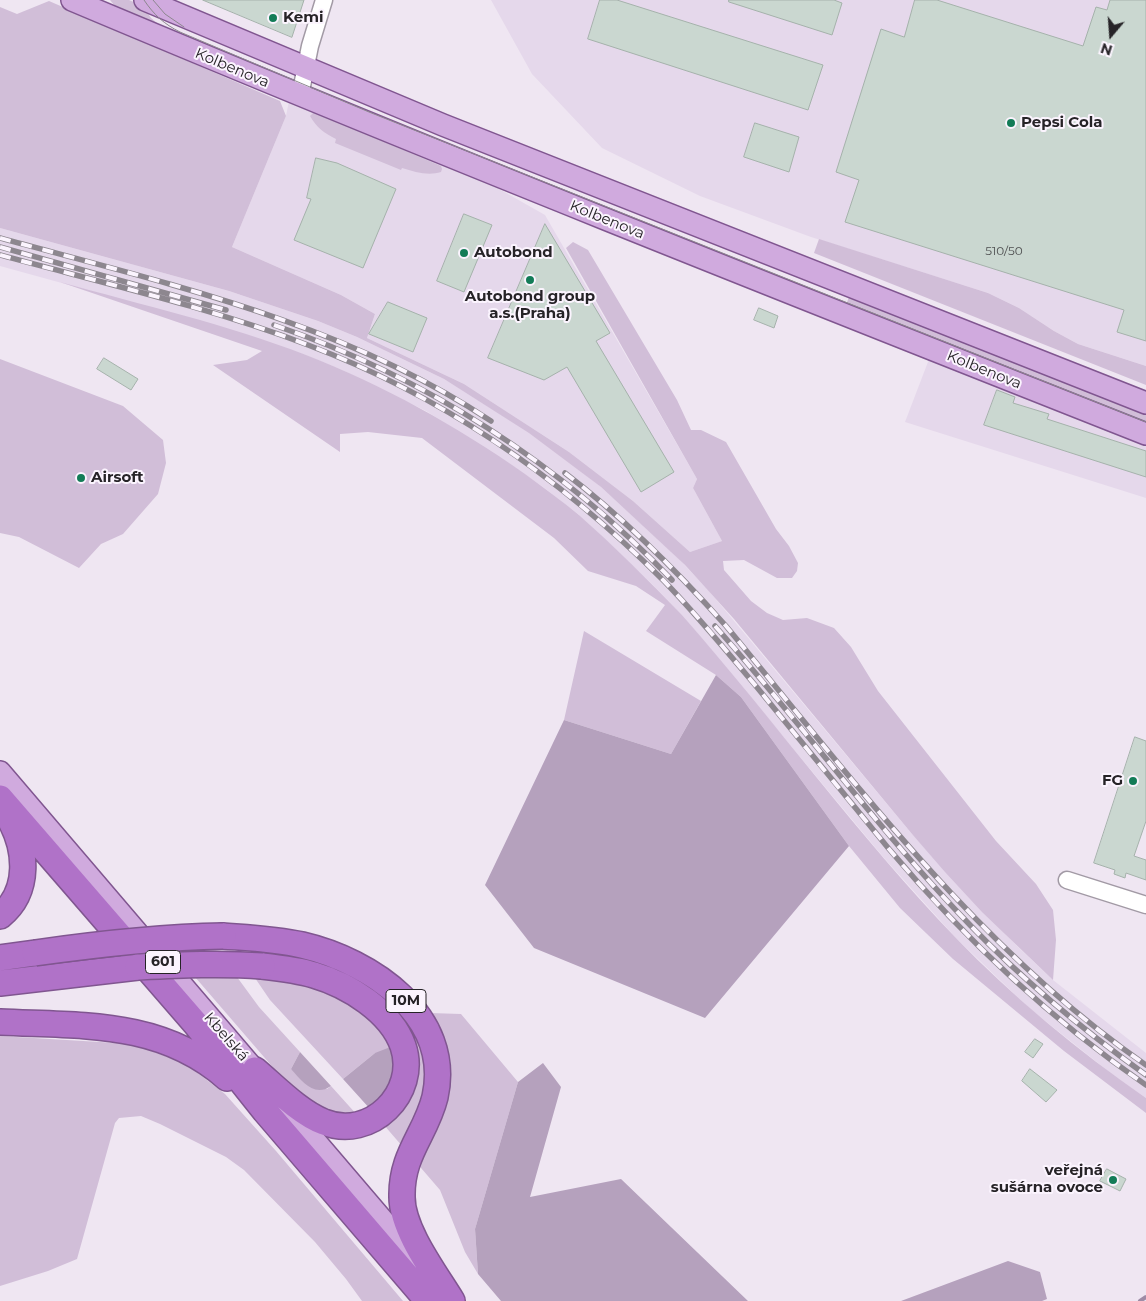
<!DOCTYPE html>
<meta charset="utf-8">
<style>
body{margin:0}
#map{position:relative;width:1146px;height:1301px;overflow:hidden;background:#efe6f2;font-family:Montserrat,sans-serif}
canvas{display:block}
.north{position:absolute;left:1086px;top:10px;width:50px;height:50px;-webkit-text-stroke:4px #fbf4fe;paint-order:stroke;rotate:198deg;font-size:14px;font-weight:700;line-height:20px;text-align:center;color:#262327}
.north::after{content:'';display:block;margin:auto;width:18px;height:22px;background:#262327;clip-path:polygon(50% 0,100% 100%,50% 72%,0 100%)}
</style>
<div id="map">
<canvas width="1146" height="1301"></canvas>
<div class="north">N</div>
</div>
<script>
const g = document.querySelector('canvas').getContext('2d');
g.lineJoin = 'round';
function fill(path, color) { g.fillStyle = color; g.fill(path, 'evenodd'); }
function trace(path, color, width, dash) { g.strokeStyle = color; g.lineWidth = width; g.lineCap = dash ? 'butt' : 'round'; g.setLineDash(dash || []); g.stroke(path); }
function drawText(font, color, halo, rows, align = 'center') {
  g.font = font + ' Montserrat,sans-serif'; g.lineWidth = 4; g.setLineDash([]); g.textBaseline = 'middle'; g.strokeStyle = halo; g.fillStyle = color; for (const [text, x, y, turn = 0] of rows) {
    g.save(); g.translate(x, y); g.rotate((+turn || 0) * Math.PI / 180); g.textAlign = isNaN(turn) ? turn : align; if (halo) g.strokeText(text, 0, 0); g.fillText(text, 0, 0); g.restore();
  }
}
const built = new Path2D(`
 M491,0H1146V366L1078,344L1054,331L1019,308L988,293L811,237L700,196L602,148L532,74Z
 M289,101L462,168L545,215L697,479L693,488L722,541L690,552L633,501L569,452L464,384L367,338L375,314L341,295L232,247L286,116Z
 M0,228L229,291L318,321L357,337L444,379L529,432L565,458L601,487L678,558L709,591L912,834L1017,946L1053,980L1146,1053V1098L1113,1075L1029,1008L956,938L884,858L682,615L652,584L578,514L543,487L508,463L426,411L342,370L305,355L218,326L0,266Z
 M931,354L1146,441V498L905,422Z`);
const green = new Path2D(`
 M110,0H129L143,6L151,18L163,28L119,11Z
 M49,1L280,101L286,116L232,247L341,295L375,314L367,338L464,384L569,452L633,501L690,552L722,541L693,488L697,479L566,248L573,242L588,250L677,400L691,430H701L726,442L776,529L789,546L798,563L797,571L792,578H777L744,560L723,561L724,570L751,601L767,613L783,620L807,618L834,628L851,647L878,691L996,841L1036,884L1053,910L1056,940L1053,980L982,912L945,872L912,834L734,619L685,565L601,487L529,433L444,379L357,337L318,321L229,291L0,228V7L17,14Z
 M314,112L441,166L442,169L441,172C428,176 415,172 402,168L401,170L335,143L336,139C324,133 317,128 310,116Z
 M819,239L988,293L1019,308L1054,331L1078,344L1146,366V385L814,253Z
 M60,282C142,305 226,324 306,355C383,385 457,426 525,474C543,487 562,501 579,515C615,547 649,581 682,615C775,721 858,836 956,938C1013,997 1078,1051 1146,1098V1113L1064,1051L953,959L900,908L849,846L741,697L716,675L646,631L665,605L636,586L588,571L554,538L422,438L368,432L340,434V452L213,365L247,360L262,351Z
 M850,294L1146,411V426L845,308Z
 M0,359L123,406L163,440L166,463L158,494L123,534L101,544L79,568L19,537L0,533Z
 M584,631L701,701L671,754L564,720Z
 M195,977H237L259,1007L300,1052L291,1069L327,1089L331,1086L358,1116L345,1117L316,1109L289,1086Z
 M255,978L300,982L320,987L368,1014L394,1046L430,1013L461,1014L518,1082L475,1229L478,1274L465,1252L440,1190L371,1110L375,1053L343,1079L270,1000Z
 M0,1036L133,1044L186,1064L225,1094L276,1151L403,1301H362L346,1279L315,1242L244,1170L226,1157L160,1124L141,1116L119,1118L115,1123L77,1259L48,1271L0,1286Z`);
const forest = new Path2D(`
 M716,675L741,697L849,846L705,1018L534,948L485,885L564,720L671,754Z
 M393,1046L395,1080L371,1110L343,1079L375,1053Z
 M300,1052L331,1086C314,1098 302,1081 291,1069Z
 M543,1063L561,1087L530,1197L621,1179L748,1301H501L478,1274L475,1229L518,1082Z
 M1008,1261L1040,1272L1047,1299L1042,1301H901Z`);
const stream = new Path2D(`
 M1140,1301L1146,1297`);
const building = new Path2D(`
 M203,0H304L292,37Z
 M600,0H617L823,65L808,110L588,39Z
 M729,0H834L842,3L832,35L729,2Z
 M915,0H937L1083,46L1096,7L1107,10L1110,0H1146V341L1117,332L1124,310L845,222L859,180L836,172L881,29L904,37Z
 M755,123L799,137L789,172L744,157Z
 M316,158L337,163L396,189L363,268L294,240L311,199L307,198Z
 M464,214L492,225L464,292L437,281Z
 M545,224L610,333L596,341L674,472L641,492L567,367L544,380L488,358Z
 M388,302L427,318L413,352L369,334Z
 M759,308L778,316L774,328L754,320Z
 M104,358L138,379L131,390L97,369Z
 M997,390L1015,397L1013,403L1049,414L1047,419L1146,451V477L984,425Z
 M1135,737L1146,741V821L1134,856L1146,860V880L1126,873L1125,878L1114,874L1115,870L1094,863Z
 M1035,1039L1043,1044L1033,1058L1025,1052Z
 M1030,1069L1057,1090L1046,1102L1022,1081Z
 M1107,1169L1126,1179L1120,1191L1100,1181Z`);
const minor = new Path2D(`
 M300,96L310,46L324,0
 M1067,880L1146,905`);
const major = new Path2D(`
 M72,0C428,150 787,292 1146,434
 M145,0L443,125L1146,403
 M0,772L421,1265`);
const highway = new Path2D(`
 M0,798L195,1023L265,1111L428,1301
 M0,916C31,891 27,848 8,816
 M223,936C250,938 276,939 302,945C371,961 453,1016 435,1097C426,1134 401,1154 402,1197C402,1230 435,1273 452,1301
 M0,958L35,953
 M0,983L138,967
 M0,1022C82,1026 161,1020 227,1078
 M255,1070C275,1087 300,1113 324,1122C370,1141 419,1093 403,1046C391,1011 348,985 314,975C298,970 280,968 262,966`);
const tram = new Path2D(`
 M144,0C154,15 164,24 180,32L369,112L1146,422
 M153,0L165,14L184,27`);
const rail = new Path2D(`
 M0,238C169,284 344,323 491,421
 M0,247L226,310
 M0,255C103,283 208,307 308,345C443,396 563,480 664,581C698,616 729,654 760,691C803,744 846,797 889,849C964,938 1050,1019 1146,1085
 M274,325C426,377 561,464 672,580
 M565,473C624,518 677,571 726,626C855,782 978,949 1146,1065
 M715,626C802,724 879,831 970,925C1024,981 1083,1030 1146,1075`);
const highwayBridge = new Path2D(`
 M35,953C98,944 160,937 223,936
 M138,967C180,965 220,963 262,966`);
const markers = [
 [273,18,5,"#137c57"],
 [1011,123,5,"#137c57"],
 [464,253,5,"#137c57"],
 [530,280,5,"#137c57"],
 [81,478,5,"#137c57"],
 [1133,781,5,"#137c57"],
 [1113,1180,5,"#137c57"]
];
const numberNames = [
 ["510/50",1004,251]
];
const shields = [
 [163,962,35],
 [406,1001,40]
];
const shieldNames = [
 ["601",163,962],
 ["10M",406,1001]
];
const poiNames = [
 ["Kemi",283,18],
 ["Pepsi Cola",1021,123],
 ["Autobond",474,253],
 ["Autobond group",530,297,"center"],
 ["a.s.(Praha)",530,314,"center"],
 ["Airsoft",91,478],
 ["FG",1123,781,"right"],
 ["veřejná",1103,1171,"right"],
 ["sušárna ovoce",1103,1188,"right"]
];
const streetNames = [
 ["Kolbenova",232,68,23],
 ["Kolbenova",607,220,22],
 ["Kolbenova",984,370,22],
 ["Kbelská",226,1037,49]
];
fill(built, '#e5d8eb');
fill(green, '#d1bed8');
fill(forest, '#b5a1bd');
trace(stream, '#9e8ba6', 4);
fill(building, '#cad7d0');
trace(building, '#a5b2ab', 1);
trace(minor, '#a29aa5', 19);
trace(major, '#805690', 24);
trace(highway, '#805690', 28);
trace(minor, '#fff', 16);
trace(major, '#d0aade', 21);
trace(highway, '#b072c8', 25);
trace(tram, '#8d878f', 1);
trace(rail, '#8d878f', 5.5);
trace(rail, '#fbf4fe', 4, [11]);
trace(highwayBridge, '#805690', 28, []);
trace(highwayBridge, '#b072c8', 25);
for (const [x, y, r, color] of markers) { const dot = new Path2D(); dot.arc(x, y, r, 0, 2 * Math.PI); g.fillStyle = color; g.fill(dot); trace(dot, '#fbf4fe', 2); }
drawText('12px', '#4f5051', null, numberNames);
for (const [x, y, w] of shields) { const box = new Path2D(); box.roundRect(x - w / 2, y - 11.5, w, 23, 4); g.fillStyle = '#fbf4fe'; g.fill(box); trace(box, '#262327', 1); }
drawText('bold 14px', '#262327', null, shieldNames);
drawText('bold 15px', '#262327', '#fbf4fe', poiNames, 'left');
drawText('15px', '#262327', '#fbf4fe', streetNames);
</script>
